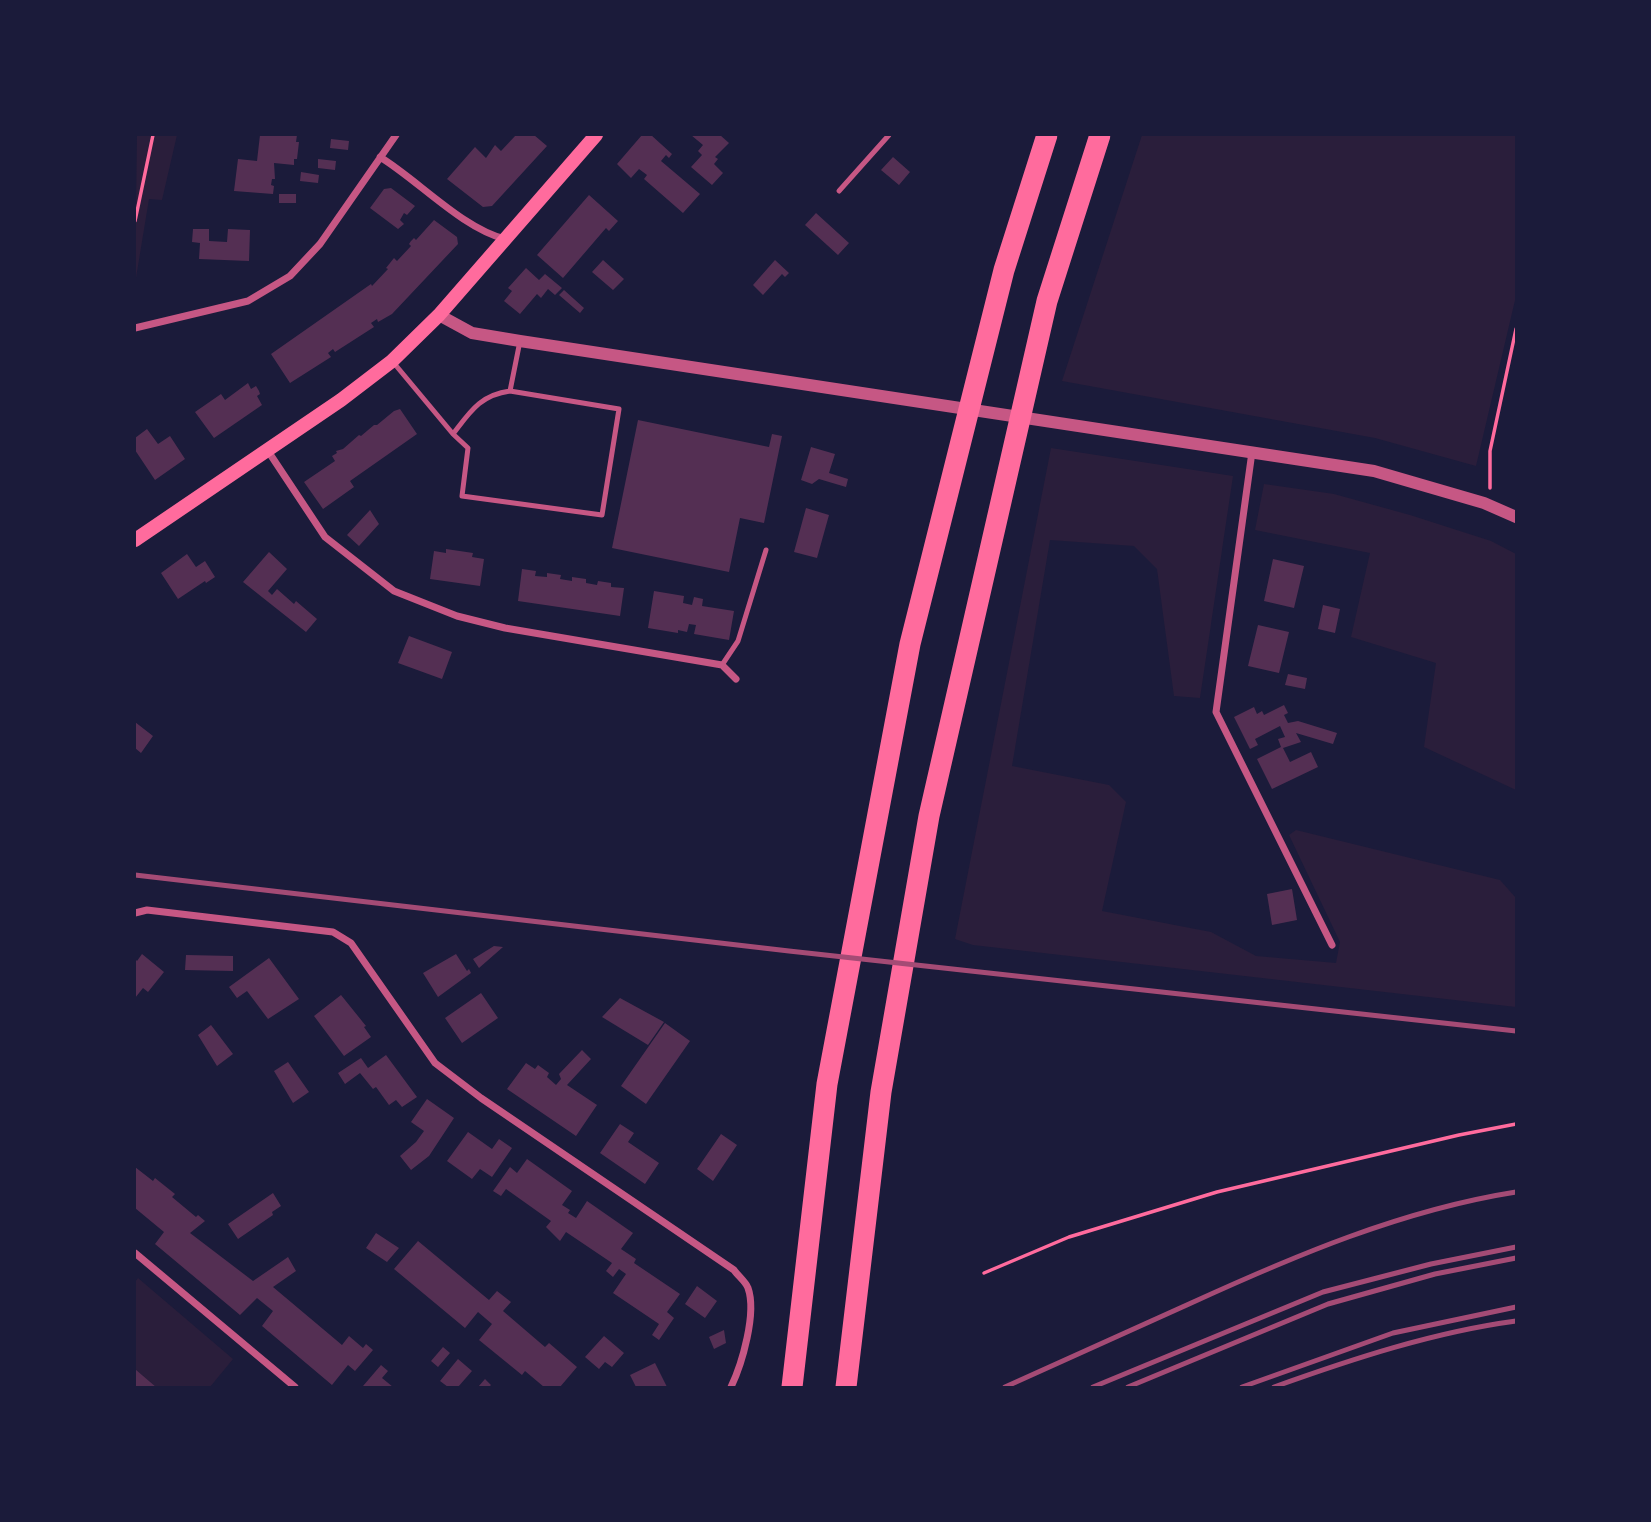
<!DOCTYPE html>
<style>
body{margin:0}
#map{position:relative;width:1651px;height:1522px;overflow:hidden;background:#1b1b3a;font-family:Rubik,sans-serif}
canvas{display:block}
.frame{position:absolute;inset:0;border:136px solid #1b1b3a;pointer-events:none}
</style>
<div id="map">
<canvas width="1651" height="1522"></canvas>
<div class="frame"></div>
</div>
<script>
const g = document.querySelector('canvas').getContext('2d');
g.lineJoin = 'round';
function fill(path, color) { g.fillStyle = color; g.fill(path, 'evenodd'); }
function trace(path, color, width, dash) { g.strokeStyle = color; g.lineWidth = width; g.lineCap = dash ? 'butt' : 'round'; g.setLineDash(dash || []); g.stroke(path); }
const green = new Path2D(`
 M137,135H177L162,200L149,199L135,284Z
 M1142,135H1516V296L1476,466L1375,438L1062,381Z
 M1051,448L1233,476L1200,698L1174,696L1157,569L1134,546L1050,540L1012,766L1109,785L1126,802L1102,911L1211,932L1256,956L1336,963L1340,942L1289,835L1296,830L1500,880L1516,898V1007L973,945L955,939Z
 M1264,484L1334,494L1410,515L1491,541L1516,554V790L1424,747L1436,663L1351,637L1370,553L1255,530Z
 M138,1278L233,1359L210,1387H156L135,1369V1282Z`);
const building = new Path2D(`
 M260,135H297L296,142H299L297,159H294V165L274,163L275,179H272L271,185L274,186L273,194L234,191L238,159L257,161Z
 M516,135H534L547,146L492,206L483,207L447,179L475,147L486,158L495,145L501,151Z
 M642,135H651L672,154L669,158L666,155L661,161L700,194L683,213L644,179L647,175L639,169L631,178L617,164Z
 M691,135H720L729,143L715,157L718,159L714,164L723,173L712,185L691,167L702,155L698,151L703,145Z
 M331,139L349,141L348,150L330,148Z
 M893,157L910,172L899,185L881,170Z
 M318,159L336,161L335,170L318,168Z
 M301,172L319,175L318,183L300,181Z
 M391,188L415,206L407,215L404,213L400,220L404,224L398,229L370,208L384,189Z
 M279,194H296V203H279Z
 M589,195L618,221L609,231L606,228L563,278L537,255Z
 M816,213L849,243L838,255L805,225Z
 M434,220L457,237L458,244L392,314L378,322L377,319L371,323L374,327L335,352L333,349L328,353L331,357L290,383L271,354L371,284L372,286L388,269L386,268L394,258L397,261L411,246L409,244L411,241L414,238L416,240Z
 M193,229H209V241L227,242L228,229L250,230L249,261L199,259L200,243L192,242Z
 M603,260L624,279L613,290L592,272Z
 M775,260L789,273L785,277L782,274L763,295L753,285Z
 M526,268L539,280L545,274L562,288L555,295L548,289L541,298L537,294L520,314L504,301L512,291L508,288Z
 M564,290L584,308L580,313L559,295Z
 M248,383L251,389L256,386L259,391L260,394L257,396L262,405L214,438L195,412L221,394L225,400Z
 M400,409L417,434L350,481L354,487L323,509L304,482L335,461L332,456L337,453L336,451L343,449L359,435L361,436L374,425H377L394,411Z
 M638,420L769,447L772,434L782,436L764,523L740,518L729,572L612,548Z
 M147,429L158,444L170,436L185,459L155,480L135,450V438Z
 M811,447L835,454L829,473L848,479L846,487L819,479L812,484L801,480Z
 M806,508L829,515L817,558L794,552Z
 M370,510L379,524L359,546L347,535Z
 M446,549L473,553L472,557L484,559L480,586L430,579L434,551L446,553Z
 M269,552L287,569L268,591L272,595L277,589L294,604L296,601L317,619L306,632L243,582Z
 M187,554L196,567L205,561L215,577L206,583L205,581L178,599L161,573Z
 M1273,559L1304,566L1294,608L1264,601Z
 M522,569L536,571L535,576L547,577V573L561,575L560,579L572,581V577L586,579V583L597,585L598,581L611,583V587L624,588L620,616L518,601Z
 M654,591L684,596L683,603L692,605L694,597L703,599L702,606L734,611L729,640L694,634L696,625L689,624L687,632L678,630V633L648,628Z
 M1323,605L1340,609L1335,633L1318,629Z
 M1258,625L1289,632L1279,673L1248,666Z
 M409,636L452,652L442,679L398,663Z
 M1288,674L1307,678L1305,689L1285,685Z
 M1284,705L1288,713L1284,715L1288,723L1298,721L1337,733L1333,744L1296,733L1301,742L1283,748L1290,762L1311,752L1318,767L1272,789L1257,759L1281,747L1278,739L1285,737L1280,726L1255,739L1258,745L1250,749L1234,717L1254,707L1257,714L1262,711L1264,715Z
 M135,722L153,736L141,753L135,748Z
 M1292,889L1297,920L1272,925L1267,894Z
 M494,946L503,947L479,968L473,959Z
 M142,954L164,972L148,992L143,988L135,998V959L137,961Z
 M456,954L467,971L469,969L471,973L438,997L423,973Z
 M186,955L233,956V971L185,970Z
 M269,958L299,999L268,1019L247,991L237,998L229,987Z
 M481,993L498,1018L462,1043L445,1018Z
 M341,995L366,1026L364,1027L371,1037L344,1056L314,1016Z
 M620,998L664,1022L648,1045L602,1017Z
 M665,1023L690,1041L646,1104L621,1086Z
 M211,1025L233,1054L217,1066L198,1035Z
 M582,1050L591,1059L567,1085L597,1105L576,1136L507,1089L526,1063L535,1069L538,1065L549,1073L547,1077L556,1085L561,1079L559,1074Z
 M386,1055L417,1097L402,1107L396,1100L389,1105L376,1087L373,1089L360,1073L345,1084L338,1073L361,1058L368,1068Z
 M288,1062L309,1092L293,1103L274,1071Z
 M427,1099L454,1118L429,1156L411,1170L400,1156L416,1142L424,1131L411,1122Z
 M620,1124L634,1133L628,1142L659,1163L645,1184L600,1153Z
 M468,1132L492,1149L499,1139L512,1148L492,1177L480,1169L472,1179L447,1161Z
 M721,1134L737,1145L713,1181L697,1169Z
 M527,1159L572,1191L562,1205L570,1210L568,1213L576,1218L587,1201L633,1233L621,1249L636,1259L634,1263L680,1294L667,1312L674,1318L659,1340L652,1335L659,1324L613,1293L626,1274L619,1269L613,1277L606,1271L612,1263L566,1232L560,1241L546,1227L551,1221L506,1189L501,1196L493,1191L510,1167L517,1173Z
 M135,1167L153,1181L155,1178L175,1194L172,1197L196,1217L198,1215L205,1221L190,1233L253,1281L288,1257L296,1271L273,1287L342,1345L349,1336L363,1348L366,1344L373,1350L355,1371L348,1365L332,1385L262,1326L273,1311L257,1298L240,1315L155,1244L164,1232L135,1208Z
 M273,1193L281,1206L272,1212L273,1215L238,1239L228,1224Z
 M376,1233L399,1248L387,1262L366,1248Z
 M418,1241L489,1300L497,1291L511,1302L503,1311L545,1347L549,1343L577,1367L560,1387H544L525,1371L522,1375L479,1340L492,1324L478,1312L465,1328L394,1269Z
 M697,1286L717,1301L705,1318L685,1304Z
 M724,1330L726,1343L714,1349L709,1337Z
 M604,1336L624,1353L612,1367L605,1362L599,1369L585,1357Z
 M443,1347L450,1353L438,1367L431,1361Z
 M458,1359L472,1371L458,1387H448L440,1381Z
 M655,1363L667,1387H636L630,1375Z
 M381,1365L388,1371L382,1378L393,1387H365L363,1386Z
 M135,1369L156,1387H135Z
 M485,1379L491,1385L489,1387H478Z`);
const path = new Path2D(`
 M135,221L153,135
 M1490,488V451L1516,329
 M984,1273L1069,1237L1217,1192L1459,1135L1516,1124`);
const service = new Path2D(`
 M839,191L889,135
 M393,362L453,434L468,448L462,496L602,515L619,409L510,391
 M453,434C470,412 480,395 510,391L520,341
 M722,665L738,641L766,550`);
const minor = new Path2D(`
 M380,157C419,181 462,228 505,239
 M135,328L248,301L290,276L320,244L396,135
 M268,451L325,537L394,591L457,616L505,628L722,665L736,679
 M1252,452L1216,712L1332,945
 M135,913L147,910L333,932L351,943L435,1063L481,1098L734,1270C738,1276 746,1282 748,1288C757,1313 742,1364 731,1387
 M135,1253L295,1387`);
const tertiary = new Path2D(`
 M439,315L472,333L520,341L1374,471L1484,503L1516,517`);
const secondary = new Path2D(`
 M135,540L341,400L392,361L439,315L596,135`);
const motorway = new Path2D(`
 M792,1387L827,1084L910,644L1004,270L1047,135
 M846,1387L881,1092L929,816L1047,301L1100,135`);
const rail = new Path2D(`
 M135,875L789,951L1516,1031
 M1005,1387C1066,1359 1128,1332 1189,1304C1294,1256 1402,1210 1516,1192
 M1093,1387L1323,1292L1431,1264L1516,1247
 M1128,1387L1328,1304L1435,1274L1516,1258
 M1242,1387L1393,1333L1516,1307
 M1274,1387C1352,1359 1434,1332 1516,1321`);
fill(green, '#2a1e3b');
fill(building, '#542f53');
trace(path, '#ff6b9d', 3.5);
trace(service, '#c65784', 5);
trace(minor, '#c65784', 7);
trace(tertiary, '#c65784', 12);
trace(secondary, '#ff6b9d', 14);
trace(motorway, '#ff6b9d', 21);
trace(rail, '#a44b75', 5);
</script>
